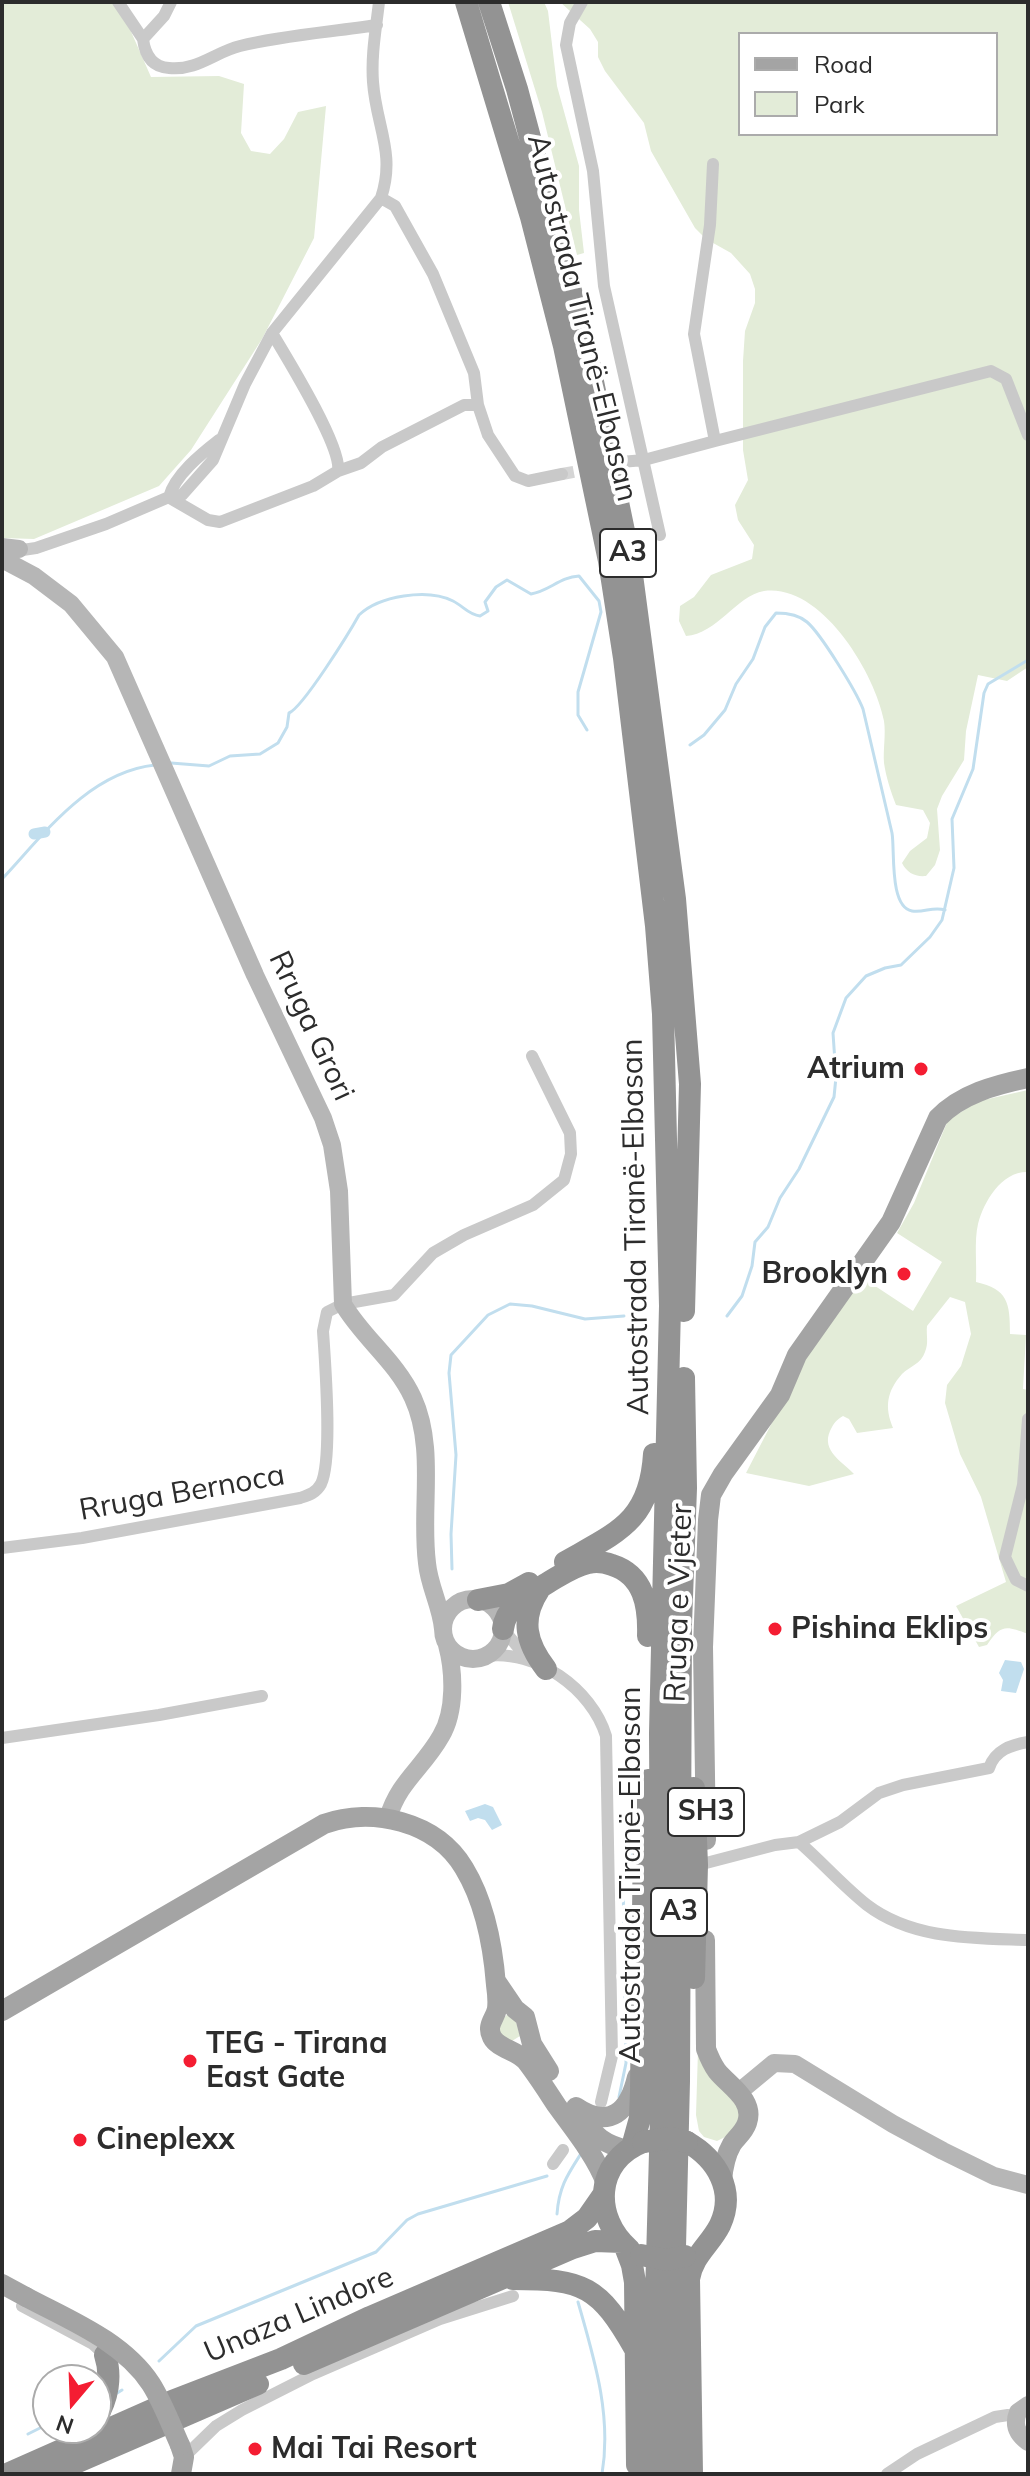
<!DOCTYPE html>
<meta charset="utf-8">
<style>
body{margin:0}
#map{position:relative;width:1030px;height:2476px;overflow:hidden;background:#fff;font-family:Mulish,sans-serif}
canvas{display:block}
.frame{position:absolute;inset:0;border:4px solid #2c2c2c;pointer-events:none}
.legend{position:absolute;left:738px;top:32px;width:260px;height:104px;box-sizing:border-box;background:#fff;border:2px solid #ababab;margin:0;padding:10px 14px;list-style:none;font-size:24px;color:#2c2c2c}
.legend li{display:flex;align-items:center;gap:16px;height:40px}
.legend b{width:40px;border:2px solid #ababab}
.north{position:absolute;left:32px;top:2364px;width:80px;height:80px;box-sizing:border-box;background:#fff;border:2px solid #ababab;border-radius:50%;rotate:199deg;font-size:22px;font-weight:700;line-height:32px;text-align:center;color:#2c2c2c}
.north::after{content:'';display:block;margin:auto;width:28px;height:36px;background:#f41d32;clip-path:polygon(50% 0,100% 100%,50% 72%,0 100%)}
</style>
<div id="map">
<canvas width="1030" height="2476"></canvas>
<div class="frame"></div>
<ul class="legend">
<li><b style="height:10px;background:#a4a4a4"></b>Road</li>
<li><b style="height:22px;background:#e3ecd8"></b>Park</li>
</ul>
<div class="north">N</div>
</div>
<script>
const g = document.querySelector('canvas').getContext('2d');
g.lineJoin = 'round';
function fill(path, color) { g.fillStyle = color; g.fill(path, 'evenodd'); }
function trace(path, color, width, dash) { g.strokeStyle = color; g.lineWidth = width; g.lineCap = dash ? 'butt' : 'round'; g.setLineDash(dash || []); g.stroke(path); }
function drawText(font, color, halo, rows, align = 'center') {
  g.font = font + ' Mulish,sans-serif'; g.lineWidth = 8; g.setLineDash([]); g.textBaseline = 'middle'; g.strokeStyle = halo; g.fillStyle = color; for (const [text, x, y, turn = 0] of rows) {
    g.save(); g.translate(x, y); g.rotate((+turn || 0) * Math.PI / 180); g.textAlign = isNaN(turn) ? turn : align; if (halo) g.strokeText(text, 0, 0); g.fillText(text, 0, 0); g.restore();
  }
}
const green = new Path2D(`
 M2,2H118L151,77L219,76L244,84L241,133L251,151L270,154L284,139L298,112L326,106L314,238L262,339L191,450L159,486L34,539L2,538Z
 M508,2H544L548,11L557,86L579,166V210L584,253L577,255L542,112Z
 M560,2H1028V667L1007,681L978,675L966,731L964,760L942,796L937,809L940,850L935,865L926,876C915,877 907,873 902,863L910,851L927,838L930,823L923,810L896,805C891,792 886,777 884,763C883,749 886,735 884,721C875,673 821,583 764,591C736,596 717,634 686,636L679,621L680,606L694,597L711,575L752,559L754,545L738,520L735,505L748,480L743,450V361L745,331L755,303V289L750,274L731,253L706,239L695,228L651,151L644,123L605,71L598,57V42L590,29ZM740,34H996V134H740Z
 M1028,1090V1172C1002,1171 984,1201 978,1224C974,1241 977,1264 976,1282C1008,1289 1010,1303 1010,1334L1026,1335L1023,1389L1028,1390V1634C1006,1626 1001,1624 987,1645L979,1647L956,1606L1006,1582L981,1497L960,1454L945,1403L947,1385L961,1366L971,1334L965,1302L950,1297L927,1326C926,1336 929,1342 925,1352C921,1364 910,1366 902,1374C887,1391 884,1407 893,1428L857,1433L849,1419L843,1416C836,1420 834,1423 830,1431C821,1451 843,1462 854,1474L809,1486L746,1473L808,1353L863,1278L913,1311L942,1262L897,1233L914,1203L948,1120L979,1101Z
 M508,2014L514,2015L520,2036L512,2041L502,2038L497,2024Z
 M698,2050L720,2085L743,2114L729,2135L717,2141L704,2137L699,2131L696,2115Z`);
const water = new Path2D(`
 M1005,1660L1021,1662L1024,1669L1016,1693L1001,1691L1003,1680L999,1673Z
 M485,1804L493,1807L502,1825L492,1830L485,1820L478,1818L470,1821L465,1811Z`);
const stream = new Path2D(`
 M690,745L704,735L725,710L736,684L753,659L765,627L776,613C787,613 799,615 807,622C821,634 856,691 863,709L892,833C895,850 889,907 912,911C924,913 933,906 945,910
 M171,763L209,766L230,756L260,754L278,743L287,727L289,713C303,707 349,633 359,615C379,596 427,588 453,601C463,606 469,615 480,616L488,611L485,602L496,587L507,580L531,594C549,591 560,577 579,576L599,601L601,612L578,692V715L587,730
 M2,879C44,834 89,772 155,765
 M727,1316L742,1296L752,1266L755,1242L768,1227L780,1198L799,1169L834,1097L836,1077L833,1033L846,998L866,976L885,968L901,965L930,937L942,920L954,868L952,819L973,769L984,693L988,684L1028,660
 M452,1569L451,1534L456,1455L449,1373L451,1355L488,1315L510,1304L532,1306L585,1319L624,1316
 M619,2097L626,2063L623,1877L633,1848
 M557,2214C559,2186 568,2174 582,2152
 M578,2302C594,2358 612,2415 602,2474
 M159,2361L196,2326L376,2252L407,2220L418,2214L547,2176
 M114,2395L122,2390
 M28,2434L48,2424`);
const canal = new Path2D(`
 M34,834L45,832`);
const streetTunnel = new Path2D(`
 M562,474L594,468`);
const street = new Path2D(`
 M118,2L143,39
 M171,2L164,16L143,39C145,55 152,67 169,68C197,71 215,52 240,46C284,35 332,32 377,25
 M582,2L570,23L566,45L593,171L604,286L660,535
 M713,164L710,225L694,334L715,441L991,371L1006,379L1028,435
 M381,198L395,206L433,274L474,373L478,405L488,435L515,476L528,481L562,474
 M621,462L644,460L715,441
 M338,471L361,463L382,447L464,405H478
 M169,497C175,475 201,454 219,440
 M170,498L208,520L220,522L313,486L338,471C342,447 287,358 272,333
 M16,551L36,548L106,524L169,497L182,495L213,460L245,384L272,333L381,198C396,153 376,126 373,82C371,55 376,29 379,2
 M1028,1419L1023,1485L1005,1557L1016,1580L1028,1586
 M2,1548L82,1538L300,1498C309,1495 316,1493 321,1484C333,1459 325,1362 323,1331L327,1312L343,1304L394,1295L433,1253L464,1235L533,1205L564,1180L571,1154L570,1133L532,1056
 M503,1629L517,1646L533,1660
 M486,1656C536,1649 592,1689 606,1736L612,2056L601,2102
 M2,1738L159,1715L262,1696
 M799,1842L840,1822L879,1793L903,1785L989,1768C995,1750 1011,1745 1028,1742
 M706,1863L775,1845L799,1842C822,1862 843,1886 867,1905C913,1940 974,1938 1028,1940
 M553,2164L563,2150
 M22,2306L93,2344L105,2355
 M184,2457L216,2426L242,2410L313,2374L440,2319L513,2296
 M887,2474L917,2454L995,2417L1008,2415L1016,2417`);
const secondary = new Path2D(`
 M2,547L19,549
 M2,559L34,576L71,604L115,657L255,975L323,1118L332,1145L339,1191L343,1304C363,1338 396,1361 413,1398C436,1448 420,1509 427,1563C429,1586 441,1606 443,1629
 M443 1629a30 30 0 1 1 60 0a30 30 0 1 1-60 0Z
 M388,1818C399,1781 423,1768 441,1736C456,1711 454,1671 447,1645
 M739,2092L774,2063L795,2064L893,2124L943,2151L994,2176L1028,2185
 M1028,2405L1018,2412C1013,2425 1017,2434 1028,2442`);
const primary = new Path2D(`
 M706,1840L703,1647L708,1520L711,1495L723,1474L780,1395L797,1355L891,1222L938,1118C961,1094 995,1085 1028,1078
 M705,1940L706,2049C709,2057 712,2064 717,2071C729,2086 755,2100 747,2123C744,2132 737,2137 732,2144C725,2156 723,2168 722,2181
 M496,1981L515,2009L525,2017L532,2044L549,2071
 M2,2011L324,1824C372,1807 436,1821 464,1868C484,1901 493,1946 496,1985C497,1992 498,2001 497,2009C495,2019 486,2025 492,2037C498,2049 517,2050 526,2061C537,2075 547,2091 557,2106C575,2131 595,2155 606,2183
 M576,2107C610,2130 629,2111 637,2077
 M581,2117C594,2136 605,2145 628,2150
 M2,2284L26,2297
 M180,2445L184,2457L181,2474`);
const highway = new Path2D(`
 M466,2L531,217L564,346L609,561L624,658L656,926L663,1014L670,1306L660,1733L662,2081L651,2474
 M489,2L517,89L585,343L630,560L675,899L690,1084L684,1311
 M565,1562C618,1532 650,1521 654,1454
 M539,1590C520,1619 526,1643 546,1669
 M478,1600L509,1594L529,1583
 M503,1629C505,1605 532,1593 549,1582C561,1575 574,1566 588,1563C596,1561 604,1562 612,1565C644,1575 649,1606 648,1636
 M694,1978L697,1865L694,1788
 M687,2142C717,2159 736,2191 720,2225C710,2245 693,2255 689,2279L692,2474
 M632,2147L640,2118L641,2091L644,1826L648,1780
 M624,2244L632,2265L635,2282L637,2465
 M629,2249C593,2218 594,2161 643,2142
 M513,2279C584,2279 599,2286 635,2349
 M304,2364L573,2248L595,2241L622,2242
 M96,2418C108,2399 112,2376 105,2355
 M7,2474L172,2401L281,2359L370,2317L570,2231L587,2218L603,2195
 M50,2474L258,2384
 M673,2474L674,2289L679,2081L681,1624L686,1488L684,1378`);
const primaryBridge = new Path2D(`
 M26,2297C69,2320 123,2341 151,2384C163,2403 171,2425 180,2445`);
const highwayBridge = new Path2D(`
 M643,2142L671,2138L687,2142
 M641,2255L667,2260L685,2256`);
const markers = [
 [921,1069,8,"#f41d32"],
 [904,1274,8,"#f41d32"],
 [775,1629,8,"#f41d32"],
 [190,2061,8,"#f41d32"],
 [80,2140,8,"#f41d32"],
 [255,2449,8,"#f41d32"]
];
const shields = [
 [628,553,56],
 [706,1812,76],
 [679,1912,56]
];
const shieldNames = [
 ["A3",628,553],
 ["SH3",706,1812],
 ["A3",679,1912]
];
const streetNames = [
 ["Autostrada Tiranë-Elbasan",582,318,76],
 ["Rruga Grori",311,1026,65],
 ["Autostrada Tiranë-Elbasan",636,1227,-91],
 ["Rruga Bernoca",182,1493,-10],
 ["Rruga e Vjeter",679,1603,-88],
 ["Autostrada Tiranë-Elbasan",631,1875,-90],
 ["Unaza Lindore",299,2315,-23]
];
const poiNames = [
 ["Atrium",905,1069,"right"],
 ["Brooklyn",888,1274,"right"],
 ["Pishina Eklips",791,1629],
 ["TEG - Tirana",206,2044],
 ["East Gate",206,2078],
 ["Cineplexx",96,2140],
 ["Mai Tai Resort",271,2449]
];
fill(green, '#e3ecd8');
fill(water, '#c1deee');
trace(stream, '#c1deee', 3);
trace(canal, '#c1deee', 11);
trace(streetTunnel, '#d5d5d5', 12, [12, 6]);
trace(street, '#c9c9c9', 12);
trace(secondary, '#b6b6b6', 18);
trace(primary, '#a4a4a4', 20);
trace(highway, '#939393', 22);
trace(primaryBridge, '#a4a4a4', 20);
trace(highwayBridge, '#939393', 22);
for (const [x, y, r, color] of markers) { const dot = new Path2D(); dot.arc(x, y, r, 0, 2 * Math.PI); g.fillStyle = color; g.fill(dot); trace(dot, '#fff', 3); }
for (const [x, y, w] of shields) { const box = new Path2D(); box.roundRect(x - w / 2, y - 24, w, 48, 6); g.fillStyle = '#fff'; g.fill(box); trace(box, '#2c2c2c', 2); }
drawText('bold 28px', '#2c2c2c', null, shieldNames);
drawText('30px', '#2c2c2c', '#fff', streetNames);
drawText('bold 30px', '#2c2c2c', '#fff', poiNames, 'left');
</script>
